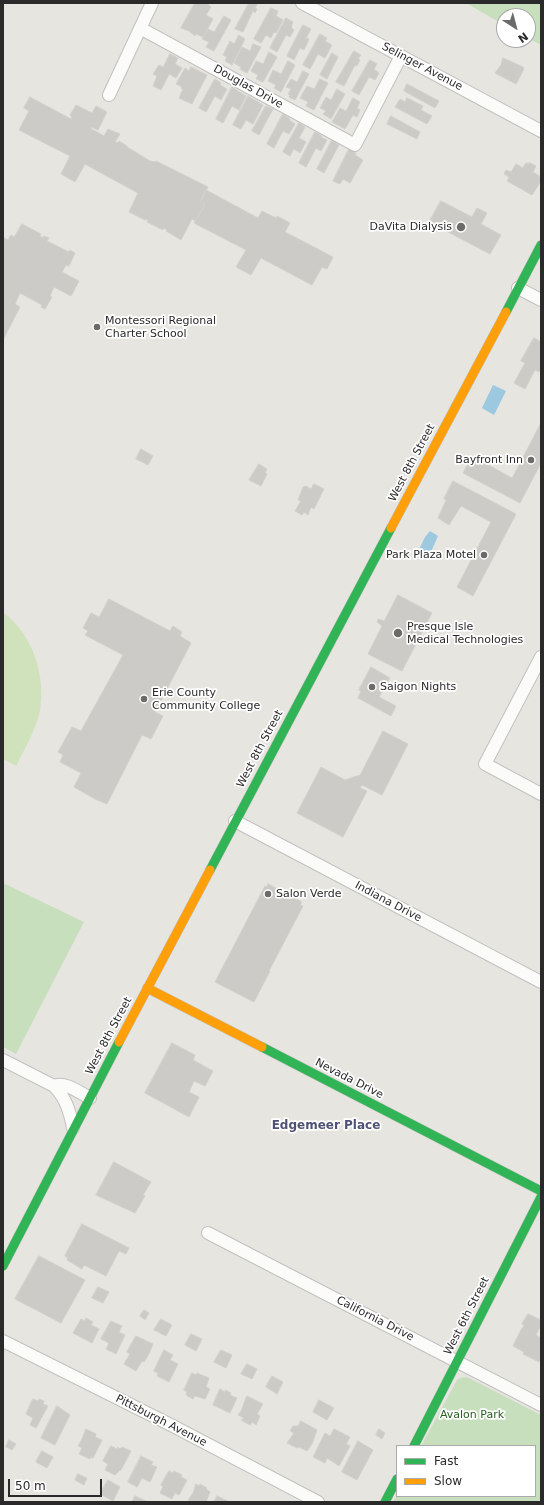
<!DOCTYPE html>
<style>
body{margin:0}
#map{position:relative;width:544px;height:1505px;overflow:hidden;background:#e7e5e0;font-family:"DejaVu Sans",sans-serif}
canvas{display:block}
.frame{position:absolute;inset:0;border:4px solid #2a2a2a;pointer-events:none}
.legend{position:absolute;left:396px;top:1445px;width:140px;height:52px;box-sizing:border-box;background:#fff;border:1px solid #aaa;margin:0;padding:5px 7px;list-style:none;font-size:12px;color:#2a2a2a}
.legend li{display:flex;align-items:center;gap:8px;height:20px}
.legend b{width:20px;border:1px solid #aaa}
.north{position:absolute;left:496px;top:8px;width:40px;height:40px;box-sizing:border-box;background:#fff;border:1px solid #aaa;border-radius:50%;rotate:144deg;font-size:11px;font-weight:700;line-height:16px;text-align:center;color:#2a2a2a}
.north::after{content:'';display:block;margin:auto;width:14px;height:18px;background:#6c6b6a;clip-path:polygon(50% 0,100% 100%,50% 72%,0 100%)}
.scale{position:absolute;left:8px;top:1479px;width:94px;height:18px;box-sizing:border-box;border:2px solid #2a2a2a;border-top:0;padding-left:5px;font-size:12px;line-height:14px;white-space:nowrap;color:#2a2a2a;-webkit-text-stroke:3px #fff;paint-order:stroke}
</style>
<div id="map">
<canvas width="544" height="1505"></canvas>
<div class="frame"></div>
<ul class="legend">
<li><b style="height:5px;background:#30b455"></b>Fast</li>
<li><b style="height:5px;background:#ff9f0a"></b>Slow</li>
</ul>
<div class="north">N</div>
<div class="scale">50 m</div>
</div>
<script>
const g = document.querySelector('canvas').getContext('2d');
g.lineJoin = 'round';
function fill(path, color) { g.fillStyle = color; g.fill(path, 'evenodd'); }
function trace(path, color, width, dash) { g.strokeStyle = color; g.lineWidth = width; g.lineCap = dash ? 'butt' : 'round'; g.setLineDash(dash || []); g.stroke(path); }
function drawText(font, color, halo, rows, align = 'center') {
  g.font = font + ' "DejaVu Sans",sans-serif'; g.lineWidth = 3.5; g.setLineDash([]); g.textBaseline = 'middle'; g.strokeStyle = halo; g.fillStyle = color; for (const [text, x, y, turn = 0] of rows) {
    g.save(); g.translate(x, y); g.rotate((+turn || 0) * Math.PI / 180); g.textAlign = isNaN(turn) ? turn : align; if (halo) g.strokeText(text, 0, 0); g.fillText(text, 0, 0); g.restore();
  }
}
const green = new Path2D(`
 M466,3H541V45L528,38V16H504V25Z
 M3,883L84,922L16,1054L3,1047Z
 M467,1377L541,1415V1502H392L397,1496H535V1446H421L457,1380L460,1378Z`);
const pitch = new Path2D(`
 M3,612C32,634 46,674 40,710C36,730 25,748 16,766L3,759Z`);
const water = new Path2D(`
 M493,385L506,391L494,415L482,408Z
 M430,531L438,536L430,554L425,560L417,554L425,537Z`);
const building = new Path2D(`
 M195,3H206L211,7L206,15L213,19L203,37L196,34L195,36L189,31L181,28Z
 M249,3H258L255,8L257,9L255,13L253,11L243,32L235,29Z
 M271,8L278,11L276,16L283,20L276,33L274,32L271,38L266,35L261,43L254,39Z
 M224,16L231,20L214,51L206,47L209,42L202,39L208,29L214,32Z
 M286,18L293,22L291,27L294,30L290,37L286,35L277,52L270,48Z
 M303,25L311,29L306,38L309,39L304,50L300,48L294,60L287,56Z
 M320,34L327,38L325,41L332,45L325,58L318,54L310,69L303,65Z
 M239,35L245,39L232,65L225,61L227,57L223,55L230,41L234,44Z
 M253,44L261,47L247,73L240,69L241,67L234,63L242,47L250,51Z
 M354,51L361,55L358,59L360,60L357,66L355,65L344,86L336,82Z
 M269,52L277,57L263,82L256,79L258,75L251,71L256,61L263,64Z
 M332,53L338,57L327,79L320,75Z
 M170,54L178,58L175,64L182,68L176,78L169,74L161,90L153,86L157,76L153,74L159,65L163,67Z
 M503,58L523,67L524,69L516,84L495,73L501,65Z
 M370,60L377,64L374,69L379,73L375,80L369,77L359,95L352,91Z
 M288,61L295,65L281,92L274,88L276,85L268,81L273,70L281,74Z
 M191,67L207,75L192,104L179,98L183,89L181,88L182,87L176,84L185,68L189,71Z
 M303,71L309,74L295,100L289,97L290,95L288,94L291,89L286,87L291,79L297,82Z
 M215,79L221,83L220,85L227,89L221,100L215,96L206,112L199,108Z
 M320,79L328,83L314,110L306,106L308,102L300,98L307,86L314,89Z
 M407,84L439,101L435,108L404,91Z
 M232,87L246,96L239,110L232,106L223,123L216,119Z
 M337,89L345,94L331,119L323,114L326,111L320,108L326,97L331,100Z
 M248,96L263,105L253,124L246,120L241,129L233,125Z
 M30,97L71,119L72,117L70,115L76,105L92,113L96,106L107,112L98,130L91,127L90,128L104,136L108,129L120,134L115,142L118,143L119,141L127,146V147L150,161L155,162L156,161L208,187L200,202L205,205L195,221L192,219L181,240L166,231L167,230L164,228L163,230L147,222L148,220L147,219L145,220L129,212L138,193L103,174L85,164L75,182L61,174L70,156L19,130L29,111L24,108Z
 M353,98L360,102L357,108L360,110L357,117L353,115L345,129L332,122L340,108L346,111Z
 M407,98L423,106L421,110L432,116L427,124L395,107L400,99L405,102Z
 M266,106L273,109L259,135L252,131Z
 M283,114L290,119L289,120L295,124L289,134L283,131L274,148L267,144Z
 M391,116L420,132L417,139L387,124Z
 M299,123L305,127L299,138L306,142L300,153L294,149L290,156L283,152Z
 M315,132L322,136L321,137L327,140L321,151L316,148L306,167L299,163Z
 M332,140L339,145L324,173L317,169Z
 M349,149L356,153L355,155L363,160L350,183L343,179L340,184L333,181Z
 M530,163L536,166L533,172L541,177V181L532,195L507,181L509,177L504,174L506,170L511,172L516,164L523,168L525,164Z
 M206,190L258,218L262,211L276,218L277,216L290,223L285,232L333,257L327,269L322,267L312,285L261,258L251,275L236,267L246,250L194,223L205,205L200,202Z
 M441,201L472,217L477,208L487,213L481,224L501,235L490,254L429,222Z
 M22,224L41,234L40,236L43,238L44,236L49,238L47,241L69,252L70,250L75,253L69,266L66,265L62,272L79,281L71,296L54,287L50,296L52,297L45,309L41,307L42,305L20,293L15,304L20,307L3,340V237L8,240L11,235L14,237Z
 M534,338L541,342V368L539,372L535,370L525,389L514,383L525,363L521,361Z
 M541,423V463L520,503L463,473L472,456L512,478Z
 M141,449L153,456L148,465L136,459Z
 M259,464L267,469L265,473L267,474L261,486L249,480Z
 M453,481L516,514L473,596L457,587L491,522L461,506L449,525L438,518L446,500L444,499Z
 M314,484L324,489L314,509L311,507L308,515L304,512L302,515L295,511L301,501L298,500L303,487L306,486L311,489Z
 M398,595L432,613L402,671L368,654L382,626L377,622L378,619L384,621Z
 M109,599L170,631L173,626L182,632L180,636L191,643L155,712L163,716L151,739L142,735L107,804L95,799L74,787L81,773L60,762L63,755L58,752L72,727L81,731L123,655L85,635L88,631L83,628L91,613L99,617Z
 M371,667L390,678L379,697L396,706L391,716L358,698L361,691L359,690Z
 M383,731L408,744L382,795L362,785L360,788L367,791L343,837L297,813L321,767L345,780L360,775Z
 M268,884L302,902L300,905L303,906L269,971H270L254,1002L215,982L265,886L267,887Z
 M172,1043L195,1055L193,1060L213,1071L205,1086L194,1081L189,1092L199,1097L189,1117L145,1093Z
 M114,1162L151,1182L143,1195L145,1196L135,1213L96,1195Z
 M82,1224L129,1248L126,1254L119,1251L106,1276L84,1265L82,1269L67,1260L68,1258L65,1256Z
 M39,1256L85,1280L61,1323L15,1299Z
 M98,1287L109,1292L103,1303L92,1298Z
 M144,1310L149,1313L145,1320L140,1316Z
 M528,1314L541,1320V1325L536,1335L541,1338V1358L539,1362L523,1354L524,1352L513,1346L522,1328H523L524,1325L522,1324Z
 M86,1318L93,1322L91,1325L99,1329L92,1343L73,1333L81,1319L85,1321Z
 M161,1319L172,1325L166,1336L154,1330Z
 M111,1321L122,1326L119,1332L125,1335L116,1354L106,1349L109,1343L101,1339Z
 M191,1334L202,1339L196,1351L185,1345Z
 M136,1336L153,1344L149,1354L144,1362L142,1361L136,1371L124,1364L130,1354L127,1352Z
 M164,1350L173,1355L170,1360L178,1364L169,1382L157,1376L158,1373L154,1371Z
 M221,1350L232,1355L226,1368L214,1362Z
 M247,1364L257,1369L252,1379L241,1374Z
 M192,1373L196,1375L197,1373L209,1378L206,1387L210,1389L205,1399L195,1396L193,1399L186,1395L187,1392L184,1390Z
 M272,1376L283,1382L277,1394L266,1387Z
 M220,1389L225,1392V1390L231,1393L230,1395L237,1398L230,1413L213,1405Z
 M247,1396L263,1404L257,1414L260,1416L256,1425L252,1422L250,1425L241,1420L244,1418L238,1415L241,1411Z
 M33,1399L38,1401L39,1399L44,1401L43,1404L48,1406L36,1428L30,1425L33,1418L26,1414Z
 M319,1400L334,1408L327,1420L313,1412Z
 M57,1406L70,1415L55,1445L41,1438Z
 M301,1421L317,1430L312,1444L307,1451L299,1447L297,1448L287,1443L294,1433L290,1431L293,1426H298Z
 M86,1429L96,1434L95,1437L102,1440L93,1458L91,1457L90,1459L79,1454L82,1448L78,1446L82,1439Z
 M334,1429L350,1437L346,1444L350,1446L339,1466L327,1458L325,1463L313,1457L325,1433L330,1436Z
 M379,1429L385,1433L382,1439L376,1435Z
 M9,1440L16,1444L12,1450L6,1447Z
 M358,1441L373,1450L357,1480L342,1472Z
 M111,1446L117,1449L118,1447L120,1449L122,1447L131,1451L121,1470H120L115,1475L105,1470L108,1464L103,1461Z
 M42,1451L53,1457L47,1468L36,1462Z
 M141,1456L153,1462L151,1465L157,1467L150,1482L142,1478L137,1487L128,1482Z
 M169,1471L173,1473L174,1471L182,1475L181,1477L187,1480L179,1495L175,1493L172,1499L160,1493L163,1487L161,1485Z
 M78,1474L87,1478L84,1485L75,1480Z
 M108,1480L120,1487L113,1501L100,1494Z
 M196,1484L199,1486L200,1484L207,1488L206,1489L210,1492L206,1502H192L188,1500L193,1493Z
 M135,1496L148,1502H132Z
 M217,1496L230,1502H214Z`);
const street = new Path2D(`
 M302,3L541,131
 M140,28L355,145L401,56
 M109,95L152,3
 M518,288L541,300
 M541,657L485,764L541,794
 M235,821L541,982
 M3,1060L54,1086C66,1098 70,1112 73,1128
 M54,1086C65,1081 80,1093 90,1098
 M208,1233L541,1405
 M3,1341L173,1426L318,1502`);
const fast = new Path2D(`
 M506,312L541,245
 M210,870L391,528
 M262,1047L541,1191
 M3,1266L119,1042
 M414,1446L541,1197
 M385,1502L397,1479`);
const slow = new Path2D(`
 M391,528L506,312
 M147,988L262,1047
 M119,1042L210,870`);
const markers = [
 [461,227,5,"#6c6b6a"],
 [97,327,4,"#6c6b6a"],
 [531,460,4,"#6c6b6a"],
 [484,555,4,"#6c6b6a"],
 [398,633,5,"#6c6b6a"],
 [372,687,4,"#6c6b6a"],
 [144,699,4,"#6c6b6a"],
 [268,894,4,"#6c6b6a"]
];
const streetNames = [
 ["Selinger Avenue",422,67,28],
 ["Douglas Drive",248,87,29],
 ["West 8th Street",412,463,-62],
 ["West 8th Street",260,749,-62],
 ["Indiana Drive",388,902,28],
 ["West 8th Street",109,1036,-62],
 ["Nevada Drive",349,1079,27],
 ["West 6th Street",467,1316,-63],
 ["California Drive",375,1319,27],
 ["Pittsburgh Avenue",161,1421,27]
];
const poiNames = [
 ["DaVita Dialysis",452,227,"right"],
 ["Montessori Regional",105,321],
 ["Charter School",105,334],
 ["Bayfront Inn",523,460,"right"],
 ["Park Plaza Motel",476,555,"right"],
 ["Presque Isle",407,627],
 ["Medical Technologies",407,640],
 ["Saigon Nights",380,687],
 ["Erie County",152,693],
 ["Community College",152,706],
 ["Salon Verde",276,894]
];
const parkNames = [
 ["Avalon Park",472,1415]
];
const neighbourhoodNames = [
 ["Edgemeer Place",326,1126]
];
fill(green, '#c8dfbd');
fill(pitch, '#d0e2bb');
fill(water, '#9cc8e0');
fill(building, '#cccbc7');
trace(building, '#d2d0cc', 1);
trace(street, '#c2c1c0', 14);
trace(fast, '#c2c1c0', 10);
trace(slow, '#c2c1c0', 10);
trace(street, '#fbfbfa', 12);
trace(fast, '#30b455', 9);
trace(slow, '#ff9f0a', 9);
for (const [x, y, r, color] of markers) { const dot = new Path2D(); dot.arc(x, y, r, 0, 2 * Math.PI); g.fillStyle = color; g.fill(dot); trace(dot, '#fff', 1.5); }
drawText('11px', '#2a2a2a', '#fff', streetNames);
drawText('11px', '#2a2a2a', '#fff', poiNames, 'left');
drawText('11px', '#295e22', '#fff', parkNames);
drawText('bold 12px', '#4f5275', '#fff', neighbourhoodNames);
</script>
